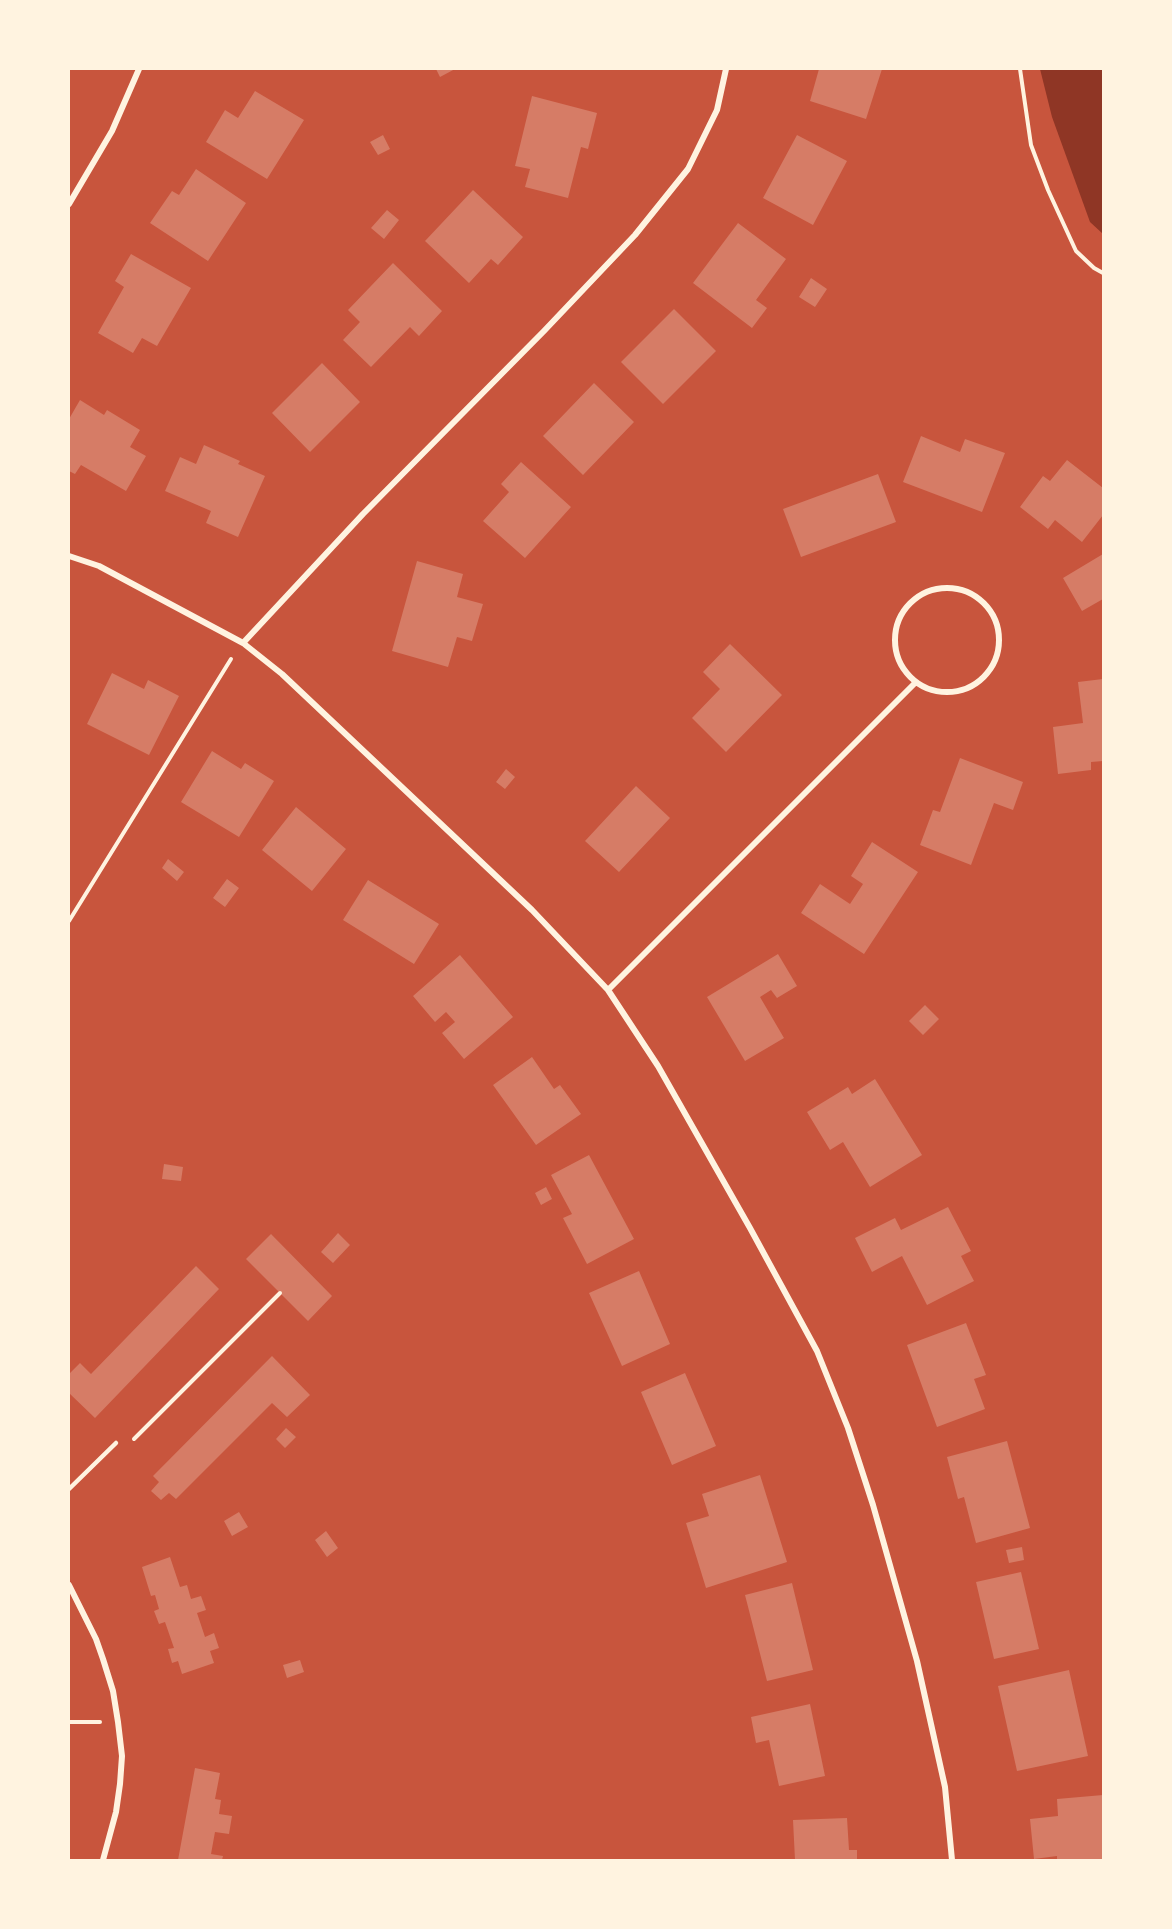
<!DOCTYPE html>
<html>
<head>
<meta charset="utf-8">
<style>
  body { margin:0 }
  #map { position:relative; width:1172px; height:1929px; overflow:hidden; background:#c8553d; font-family:Signika,sans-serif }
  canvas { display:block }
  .frame { position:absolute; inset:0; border:70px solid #fff3e0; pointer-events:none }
</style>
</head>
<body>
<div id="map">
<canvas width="1172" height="1929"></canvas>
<div class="frame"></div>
</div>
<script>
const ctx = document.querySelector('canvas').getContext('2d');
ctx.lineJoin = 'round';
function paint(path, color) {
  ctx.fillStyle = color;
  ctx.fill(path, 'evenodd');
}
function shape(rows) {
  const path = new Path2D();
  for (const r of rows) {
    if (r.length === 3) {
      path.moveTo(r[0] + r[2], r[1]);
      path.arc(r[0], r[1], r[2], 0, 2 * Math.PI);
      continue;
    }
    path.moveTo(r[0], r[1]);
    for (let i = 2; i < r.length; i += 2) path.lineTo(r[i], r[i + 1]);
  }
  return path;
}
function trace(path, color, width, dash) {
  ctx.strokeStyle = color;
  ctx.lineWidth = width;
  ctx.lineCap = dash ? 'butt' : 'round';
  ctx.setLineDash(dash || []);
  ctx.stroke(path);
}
const water = shape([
  [1040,69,1103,69,1103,234,1090,222,1052,117]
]);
const building = shape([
  [436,69,455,69,440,77],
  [819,69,882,69,866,119,810,101],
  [255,91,304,120,267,179,206,142,225,110,238,118],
  [532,96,597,113,588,149,581,147,568,198,525,187,530,169,515,166],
  [383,135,390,149,378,155,370,142],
  [797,135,847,161,813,225,763,198],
  [196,169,246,203,208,261,150,223,172,191,179,195],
  [473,190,523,237,498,265,491,259,469,283,425,241],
  [387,210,399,220,384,239,371,228],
  [738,223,786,259,756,300,767,308,752,328,693,283],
  [131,254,191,288,157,346,142,338,133,353,98,333,124,287,115,281],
  [393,263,442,311,419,336,410,327,371,367,343,340,360,322,348,310],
  [811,278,827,289,815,307,799,297],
  [674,309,716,351,663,404,621,362],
  [322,363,360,402,310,452,272,413],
  [594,383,634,422,583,475,543,436],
  [80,400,104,415,107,410,140,430,130,447,146,456,126,491,81,465,75,474,69,471,69,419],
  [921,436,960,452,965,439,1005,453,982,512,903,482],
  [204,445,240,461,238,464,265,476,238,537,206,523,211,511,165,491,180,457,196,464],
  [1067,460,1103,488,1103,515,1082,542,1055,520,1048,529,1020,507,1043,476,1050,481],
  [521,462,571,507,525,558,483,521,509,492,501,484],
  [878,474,896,522,801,557,783,509],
  [1103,554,1103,599,1082,611,1063,578],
  [417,561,463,574,457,597,483,604,472,641,457,637,448,667,392,651],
  [730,644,782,695,726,752,692,718,720,689,703,672],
  [112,673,144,689,148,680,179,696,149,755,87,724],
  [1103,679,1103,761,1091,762,1091,770,1058,774,1053,727,1083,723,1078,682],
  [212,751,241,769,245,763,274,781,239,837,181,802],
  [960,758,1023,782,1013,810,994,803,971,865,920,845,933,810,940,812],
  [506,769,515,777,505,789,496,782],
  [636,786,670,818,619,872,585,841],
  [296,807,346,849,312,891,262,850],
  [872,842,918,872,864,954,801,913,820,884,850,904,863,884,851,876],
  [168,859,184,872,177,881,162,868],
  [227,879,239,888,225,907,213,898],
  [368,880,439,924,414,964,343,920],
  [778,954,797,986,777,998,771,990,760,997,784,1038,745,1061,707,997],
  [460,955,513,1017,464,1059,442,1033,455,1022,446,1012,435,1022,413,996],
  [925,1005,939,1019,923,1035,909,1021],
  [532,1057,554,1089,560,1085,581,1114,536,1145,493,1085],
  [875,1079,922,1155,870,1187,843,1142,830,1150,807,1112,848,1087,852,1094],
  [589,1155,634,1239,587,1264,563,1218,572,1214,551,1175],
  [164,1164,183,1167,181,1181,162,1179],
  [546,1187,552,1199,541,1205,535,1193],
  [948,1207,971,1251,961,1256,974,1281,927,1305,902,1256,872,1272,855,1238,895,1218,901,1230],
  [338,1233,350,1245,333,1263,321,1252],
  [271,1234,332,1296,308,1321,246,1259],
  [196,1266,219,1289,95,1418,69,1393,69,1374,80,1363,91,1374],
  [639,1271,670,1344,622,1366,589,1293],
  [966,1323,986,1375,974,1379,985,1409,937,1427,907,1345],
  [272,1356,310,1395,287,1417,272,1403,176,1499,169,1493,161,1500,151,1491,159,1482,153,1476],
  [685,1373,716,1446,672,1465,641,1392],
  [286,1428,296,1437,285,1448,276,1439],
  [1007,1441,1030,1528,976,1543,964,1497,958,1499,947,1457],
  [760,1475,787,1562,706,1588,686,1523,709,1516,702,1494],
  [239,1512,248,1527,232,1536,224,1521],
  [326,1531,338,1548,327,1557,315,1540],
  [1022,1547,1024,1560,1009,1563,1006,1550],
  [170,1557,180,1587,187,1585,191,1599,201,1596,206,1610,197,1613,205,1637,214,1633,219,1648,210,1651,214,1663,182,1674,178,1661,172,1663,168,1649,174,1648,165,1622,159,1624,154,1611,159,1609,155,1595,151,1596,142,1567],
  [1021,1572,1039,1649,994,1659,976,1582],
  [792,1583,813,1670,767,1681,745,1595],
  [300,1660,304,1672,287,1678,283,1665],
  [1069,1670,1088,1756,1017,1771,998,1686],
  [810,1704,825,1776,779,1786,769,1740,756,1743,751,1717],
  [195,1768,220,1773,215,1799,221,1800,219,1814,232,1816,229,1834,215,1832,211,1854,223,1856,222,1860,178,1860],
  [1103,1795,1103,1860,1057,1860,1057,1856,1034,1859,1030,1819,1058,1816,1057,1799],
  [847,1818,849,1850,857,1850,857,1860,795,1860,793,1820]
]);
const path = shape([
  [1020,69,1031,145,1048,190,1076,251,1094,268,1103,273],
  [69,921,231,659],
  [134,1439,280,1293],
  [69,1722,100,1722]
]);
const service = shape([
  [69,1489,116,1443]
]);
const minor = shape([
  [69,204,112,131,139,69],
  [69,556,99,566,243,643,282,674,532,910,608,990,658,1066,750,1228,817,1351,848,1428,873,1505,917,1661,945,1787,952,1860],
  [947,640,52],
  [243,643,363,514,544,331,635,235,688,169,717,110,726,69],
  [608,990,915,683],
  [69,1585,96,1639,103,1659,113,1691,118,1722,122,1756,120,1784,116,1812,103,1860]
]);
paint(water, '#8f3625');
paint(building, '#d67c66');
trace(path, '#fff3e0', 4);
trace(service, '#fff3e0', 4.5);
trace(minor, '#fff3e0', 6);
</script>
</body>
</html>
